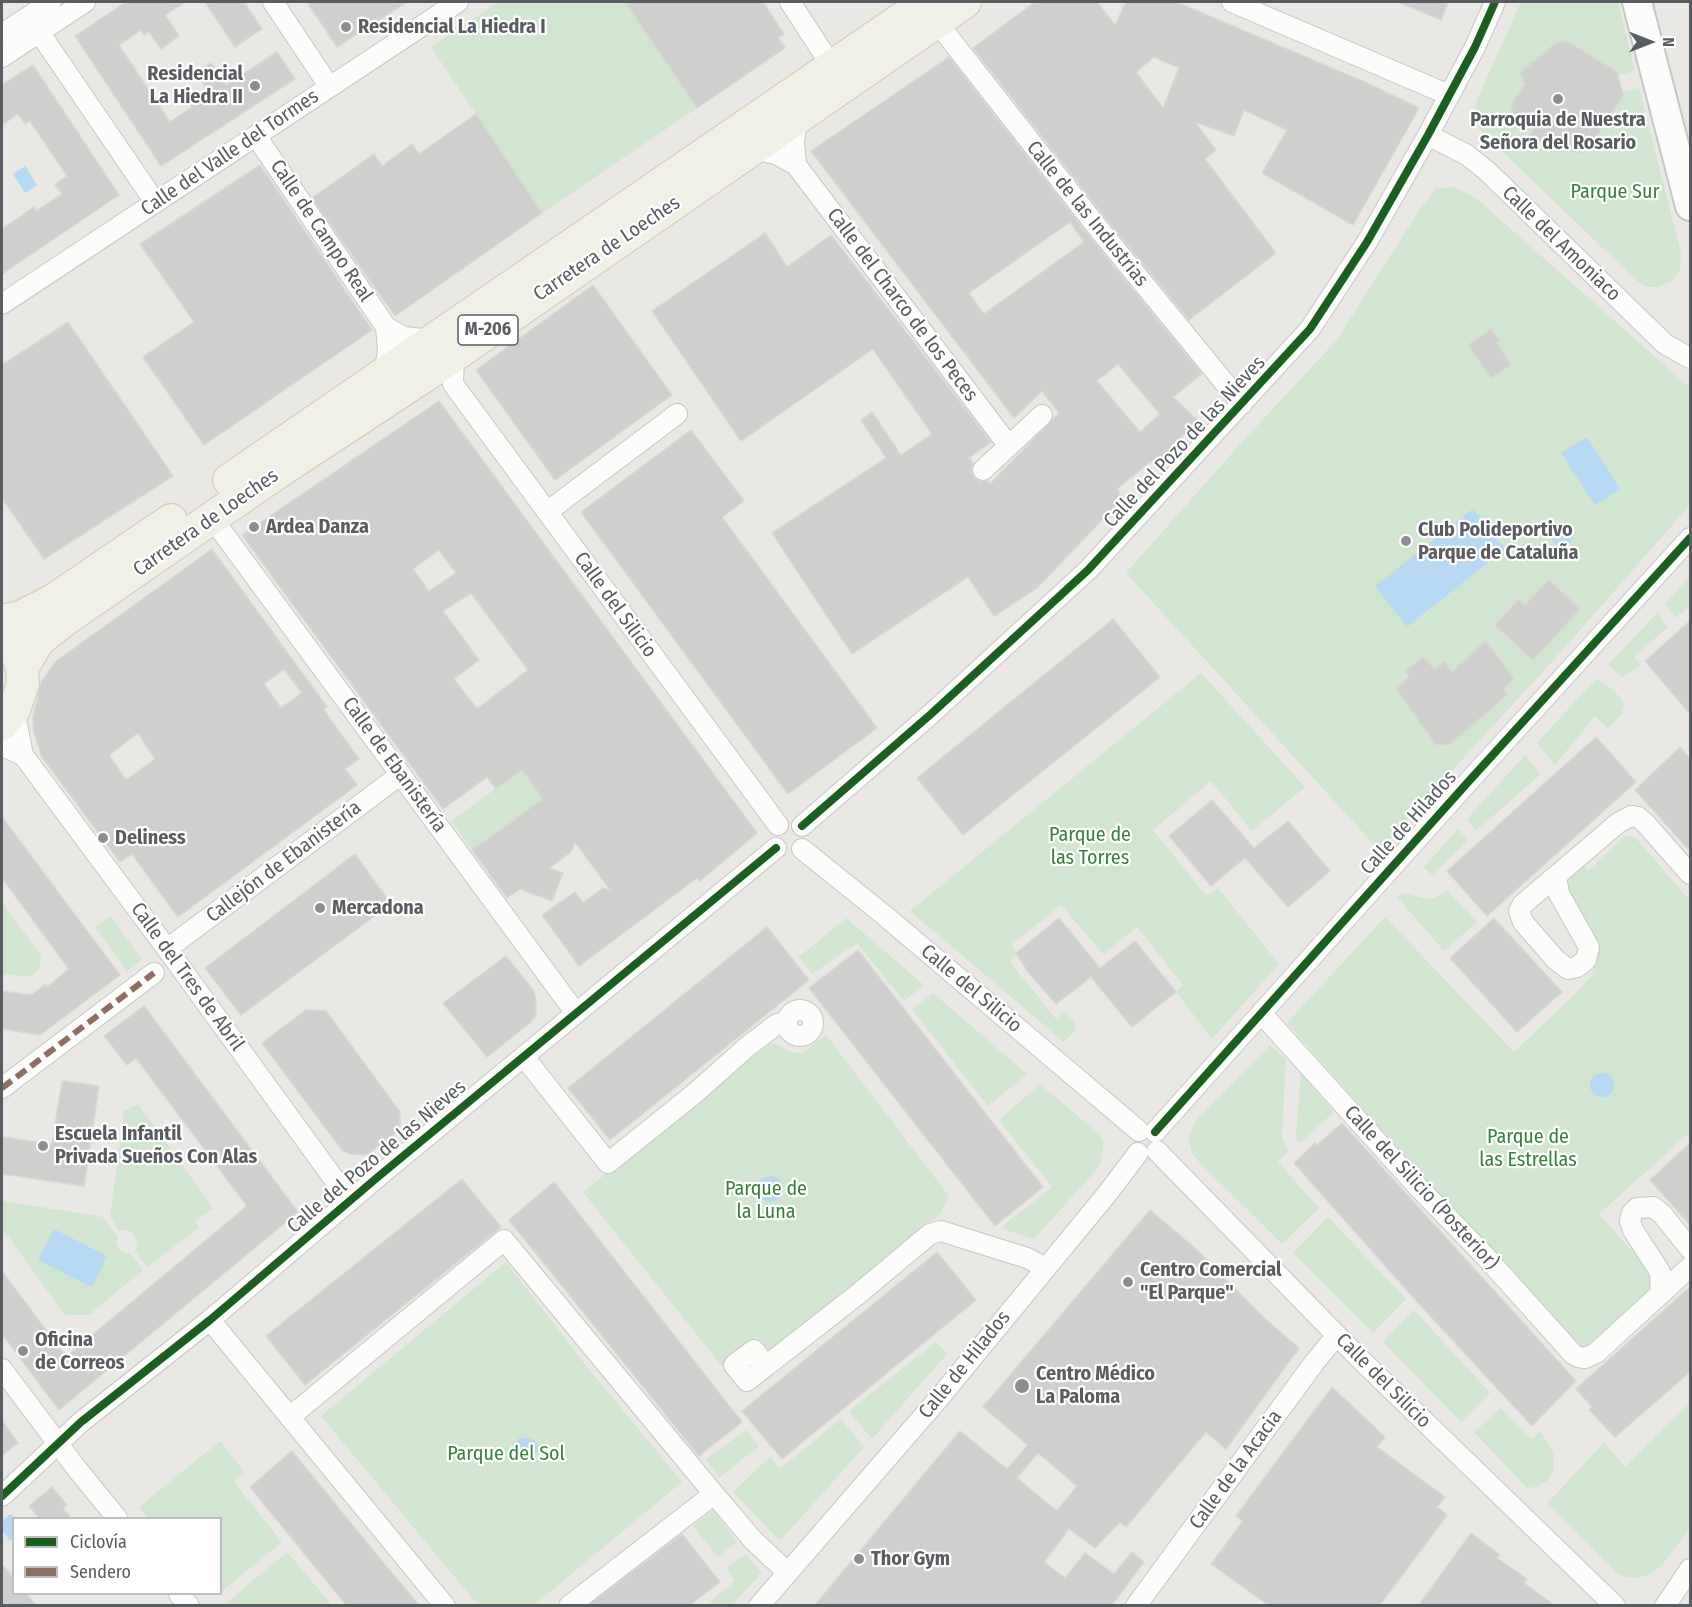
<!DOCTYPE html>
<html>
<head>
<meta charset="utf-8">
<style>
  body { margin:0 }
  #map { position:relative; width:1692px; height:1607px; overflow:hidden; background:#e9e8e4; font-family:"Fira Sans Condensed",sans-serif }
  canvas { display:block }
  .frame { position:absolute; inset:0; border:3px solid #595d61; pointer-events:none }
  .legend { position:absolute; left:12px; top:1517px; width:210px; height:78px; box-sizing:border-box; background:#fff; border:2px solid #bdbec0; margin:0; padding:8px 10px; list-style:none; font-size:18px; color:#595d61 }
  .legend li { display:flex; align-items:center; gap:12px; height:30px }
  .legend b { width:30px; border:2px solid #bdbec0 }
  .north { position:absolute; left:1620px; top:12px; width:60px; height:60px; -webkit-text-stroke:4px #fff; paint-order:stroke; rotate:90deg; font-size:16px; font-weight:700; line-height:24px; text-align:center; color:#595d61 }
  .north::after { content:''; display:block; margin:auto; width:21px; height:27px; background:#595d61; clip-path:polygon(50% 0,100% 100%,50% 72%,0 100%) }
</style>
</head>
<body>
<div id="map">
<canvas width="1692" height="1607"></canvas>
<div class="frame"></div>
<ul class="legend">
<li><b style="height:8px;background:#1b5e20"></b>Ciclovía</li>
<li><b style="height:8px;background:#8d6e63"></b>Sendero</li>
</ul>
<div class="north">N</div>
</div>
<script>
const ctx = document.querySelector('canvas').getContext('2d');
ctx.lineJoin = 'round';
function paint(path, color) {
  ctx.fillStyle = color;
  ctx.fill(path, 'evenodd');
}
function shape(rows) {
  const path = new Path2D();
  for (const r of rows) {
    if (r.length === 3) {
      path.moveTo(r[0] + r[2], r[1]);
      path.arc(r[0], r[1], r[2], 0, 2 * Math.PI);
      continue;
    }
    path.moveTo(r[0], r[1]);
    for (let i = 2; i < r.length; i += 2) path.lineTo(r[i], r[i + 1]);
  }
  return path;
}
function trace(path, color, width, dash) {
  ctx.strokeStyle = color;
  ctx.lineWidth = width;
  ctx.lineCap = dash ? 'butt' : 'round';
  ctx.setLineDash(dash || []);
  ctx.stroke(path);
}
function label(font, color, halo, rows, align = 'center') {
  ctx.font = font + ' "Fira Sans Condensed",sans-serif';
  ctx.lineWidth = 4.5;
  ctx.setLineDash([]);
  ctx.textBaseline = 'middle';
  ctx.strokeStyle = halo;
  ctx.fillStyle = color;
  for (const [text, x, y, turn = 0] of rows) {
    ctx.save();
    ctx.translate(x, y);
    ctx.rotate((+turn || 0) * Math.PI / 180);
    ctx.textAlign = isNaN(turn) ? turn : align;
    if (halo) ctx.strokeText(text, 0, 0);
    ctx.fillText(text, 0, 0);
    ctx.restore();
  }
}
const green = shape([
  [498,2,625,2,697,108,542,213,431,47],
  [1521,2,1618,2,1635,71,1618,75,1622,92,1639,88,1681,253,1680,269,1672,281,1658,287,1647,287,1637,281,1486,136,1477,125,1475,113,1477,100],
  [1563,41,1574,44,1617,72,1618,75,1607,78,1623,95,1588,150,1582,153,1528,140,1535,127,1513,113,1511,105,1525,84,1520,73,1553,45],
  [1455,187,1477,199,1690,388,1690,505,1558,655,1379,850,1126,573,1242,442,1336,341,1420,209,1436,188],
  [1690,576,1690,606,1675,618,1665,604],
  [1657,613,1668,627,1634,657,1641,665,1622,677,1608,665],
  [1201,673,1305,787,1252,831,1211,781,1153,830,1206,896,1218,888,1279,964,1212,1039,1176,992,1183,985,1137,927,1103,954,1061,905,1011,945,1018,955,1010,962,1056,1019,1065,1012,1074,1021,1076,1026,1075,1031,1064,1042,910,911],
  [1595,680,1599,680,1614,691,1622,700,1624,705,1622,713,1608,729,1595,716,1555,765,1537,743],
  [1525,755,1541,774,1476,831,1467,819],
  [522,770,543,799,472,850,451,821],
  [1458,829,1468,839,1433,876,1424,867],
  [1624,836,1635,837,1690,901,1690,1132,1599,1214,1653,1274,1656,1287,1585,1350,1579,1347,1368,1115,1287,1023,1385,917,1514,1052,1574,995,1591,976,1597,963,1598,947,1592,931,1570,901,1567,883,1570,876,1583,865,1588,871],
  [1447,891,1477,922,1444,951,1397,897,1402,893,1427,899,1435,898],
  [2,903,41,955,40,968,32,975,26,977,2,974],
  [111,916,142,960,127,971,95,927],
  [846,918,924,985,904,1001,857,943,812,974,799,957],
  [933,993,1027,1074,988,1106,912,1009],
  [826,1035,949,1196,940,1214,771,1352,757,1337,722,1366,583,1192,769,1044,775,1043,792,1053,804,1052],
  [1270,1045,1286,1059,1282,1137,1288,1151,1278,1162,1319,1208,1282,1244,1200,1163,1192,1153,1189,1139,1192,1129,1198,1118],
  [1301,1073,1334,1112,1300,1143,1297,1141,1296,1136],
  [1040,1084,1100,1135,1103,1141,1103,1149,1100,1165,1089,1178,1034,1239,1000,1228,1052,1187,999,1120],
  [138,1104,213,1208,195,1222,199,1228,147,1267,135,1251,138,1245,133,1233,126,1230,119,1231,110,1217,124,1111],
  [4,1201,103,1217,118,1237,116,1242,119,1249,124,1253,130,1253,143,1270,89,1315,65,1315,2,1228,2,1203],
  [1328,1217,1406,1299,1373,1333,1293,1253],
  [506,1262,587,1367,682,1482,534,1605,478,1605,321,1416],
  [1414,1310,1490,1393,1461,1422,1383,1342],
  [936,1342,947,1354,872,1439,849,1411],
  [1690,1403,1690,1528,1662,1565,1649,1575,1634,1578,1619,1575,1547,1504,1604,1442,1625,1467],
  [1501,1408,1532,1439,1540,1431,1553,1452,1554,1469,1548,1480,1537,1487,1527,1488,1474,1432],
  [841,1419,864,1447,780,1541,733,1492,770,1457,780,1469],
  [746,1430,759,1446,719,1478,706,1459],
  [220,1441,245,1473,234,1482,282,1542,221,1592,220,1518,148,1518,139,1507],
  [713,1510,737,1542,718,1557,693,1526],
  [287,1552,332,1605,224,1605],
  [746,1554,761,1573,732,1605,706,1605,735,1581,726,1568]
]);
const water = shape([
  [25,166,37,185,25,193,13,174],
  [1587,437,1620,489,1595,505,1561,453],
  [1473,509,1505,549,1407,627,1375,586],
  [1562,535,11],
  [1602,1085,12],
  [770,1189,13],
  [54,1229,107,1256,92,1287,38,1260],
  [519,1438,528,1438,534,1440,537,1444,537,1454,528,1457,516,1452,514,1444],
  [10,1514,15,1518,13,1539,10,1541,2,1530,2,1521]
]);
const building = shape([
  [126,2,185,2,165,15,179,36,161,49,149,32,144,35,141,30,119,45,170,122,192,107,189,103,208,91,196,73,211,63,226,85,277,52,295,79,161,166,75,36,126,2],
  [205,2,244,2,262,29,235,47,205,2],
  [307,2,407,2,337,47,307,2],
  [625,2,763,2,784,34,778,38,785,48,697,108,625,2],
  [1035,2,1097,2,1115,25,1126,2,1176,2,1365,82,1419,108,1353,225,1262,173,1287,130,1244,110,1234,136,1195,122,1216,150,1205,159,1276,253,1189,320,1107,220,973,48,1035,2],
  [1154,57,1179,68,1163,108,1136,72,1154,57],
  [1398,2,1448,2,1441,20,1398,2],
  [1563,41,1574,45,1617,72,1623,95,1588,150,1582,153,1527,140,1535,127,1513,113,1511,105,1525,84,1520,73,1553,45,1563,41],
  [949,57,1089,236,1202,374,1173,397,1197,420,1154,465,1151,461,1117,489,1123,498,1037,588,994,616,968,577,852,654,772,533,886,458,861,420,872,412,901,455,932,434,873,349,741,441,652,311,765,233,787,267,831,235,991,442,969,458,973,463,971,472,974,478,980,482,987,481,990,484,1059,413,1042,391,1014,418,811,151,949,57],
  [1070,222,1084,242,984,314,969,293,1070,222],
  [1118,364,1160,414,1140,432,1097,381,1118,364],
  [33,65,119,195,2,274,2,229,34,207,36,211,62,194,55,184,67,176,30,121,25,124,18,114,2,125,2,85,33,65],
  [476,114,542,213,395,316,312,198,374,154,382,166,412,144,419,154,476,114],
  [260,165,372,330,204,445,143,357,194,322,140,244,260,165],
  [593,285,672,395,555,480,476,370,593,285],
  [68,322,173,476,44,559,2,498,2,365,68,322],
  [1491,329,1499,340,1496,342,1511,365,1491,378,1468,345,1491,329],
  [439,401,757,833,700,881,697,878,579,966,542,915,575,892,583,903,603,888,611,891,575,842,571,852,549,868,563,873,552,901,520,889,507,898,472,850,543,799,522,770,496,789,487,777,443,809,242,535,439,401],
  [439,550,456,573,429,591,413,569,439,550],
  [471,593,528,670,477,709,454,679,479,660,443,611,471,593],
  [691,430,744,501,722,517,877,728,788,794,581,512,691,430],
  [212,549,327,707,323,709,359,759,345,769,357,785,178,917,132,854,120,862,42,757,34,733,33,718,41,683,55,662,212,549],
  [284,669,302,693,281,708,264,684,284,669],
  [138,733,155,759,126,780,109,755,138,733],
  [1549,580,1580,609,1533,660,1495,625,1519,599,1525,605,1549,580],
  [1113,619,1160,677,963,835,917,778,1113,619],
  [1690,621,1690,714,1645,661,1690,621],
  [1485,641,1514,678,1504,688,1508,694,1449,745,1436,745,1396,688,1409,677,1405,671,1423,657,1435,669,1444,661,1452,672,1485,641],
  [1596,737,1636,782,1487,916,1447,871,1596,737],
  [1680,747,1690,759,1690,851,1635,790,1680,747],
  [1212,800,1254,848,1288,821,1330,871,1288,907,1245,858,1211,886,1169,836,1212,800],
  [2,817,120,975,40,1035,2,1029,2,991,31,995,46,984,47,987,69,969,2,878,2,817],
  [355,854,391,904,241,1015,205,968,355,854],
  [1059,918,1100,968,1135,941,1176,992,1132,1027,1091,977,1056,1004,1028,972,1016,953,1059,918],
  [1494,918,1562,992,1517,1032,1450,958,1494,918],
  [767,927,809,980,610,1140,568,1088,767,927],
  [858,950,1043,1187,995,1226,809,988,858,950],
  [506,956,534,991,536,1000,536,1015,530,1023,487,1057,443,1003,506,956],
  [144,1006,298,1212,59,1410,2,1334,2,1271,66,1357,247,1206,136,1058,127,1065,104,1036,144,1006],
  [306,1010,326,1011,400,1112,400,1126,397,1132,366,1155,349,1154,342,1150,262,1043,306,1010],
  [62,1081,99,1086,84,1186,2,1174,2,1137,52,1144,62,1081],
  [1342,1123,1576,1381,1532,1426,1420,1305,1294,1163,1315,1143,1317,1145,1342,1123],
  [1690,1143,1690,1225,1650,1180,1690,1143],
  [462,1179,501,1227,305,1385,266,1336,462,1179],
  [554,1182,742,1422,699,1456,509,1220,554,1182],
  [1150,1210,1196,1249,1262,1316,1299,1348,1226,1449,1206,1432,1126,1527,1120,1522,1095,1548,1069,1529,1044,1562,1065,1578,1085,1553,1114,1574,1132,1552,1144,1562,1112,1605,815,1605,960,1431,1007,1469,1028,1445,983,1407,1150,1210],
  [1038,1453,1077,1486,1057,1511,1017,1478,1038,1453],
  [937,1252,976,1300,782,1459,742,1411,937,1252],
  [1690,1287,1690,1372,1615,1437,1589,1410,1592,1407,1576,1389,1690,1287],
  [1332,1387,1385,1437,1377,1447,1445,1497,1437,1507,1447,1515,1380,1605,1268,1605,1211,1564,1243,1521,1236,1516,1332,1387],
  [2,1420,18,1443,2,1455,2,1420],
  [292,1451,386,1566,419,1605,346,1605,250,1487,292,1451],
  [52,1487,67,1505,63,1508,71,1518,39,1518,29,1506,52,1487],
  [1471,1533,1500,1555,1497,1558,1527,1579,1524,1583,1554,1605,1419,1605,1471,1533],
  [682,1534,720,1582,690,1605,589,1605,682,1534],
  [2,1564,14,1578,14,1593,26,1593,36,1605,2,1605,2,1564]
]);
const street = shape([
  [273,2,329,86],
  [790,2,831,65],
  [1232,2,1449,95],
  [936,21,1098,228,1242,404],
  [39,32,155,202],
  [2,34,51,2],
  [2,57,85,2],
  [1428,135,1467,155,1487,171,1665,344,1690,358],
  [256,136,386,327,404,337,431,340],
  [752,149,776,154,796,165,1009,446],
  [796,165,794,142,797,118],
  [2,304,458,2],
  [454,354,453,384,778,825],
  [385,372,388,349,386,327],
  [983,470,1042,415],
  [547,512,677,414],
  [212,518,575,1012],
  [14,710,23,755,167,949,350,1201],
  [2,746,23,755],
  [802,826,931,714,1088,570,1310,329,1367,242,1428,135,1475,47,1495,2],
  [802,849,884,915,1139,1131],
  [1556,876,1559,894,1589,947,1586,960,1577,967,1568,969,1556,960,1523,922,1519,911,1523,904,1556,876],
  [1556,876,1618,823,1631,816,1638,817,1646,824,1690,874],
  [167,949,400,775],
  [800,1023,13],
  [1261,1013,1419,1188,1485,1256,1573,1354,1578,1357,1585,1358,1596,1353,1690,1267],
  [524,1057,608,1163,694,1094,748,1046,777,1024,787,1022],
  [2,1088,154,973],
  [1155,1132,1469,781,1690,538],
  [1157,1151,1358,1357,1615,1606],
  [1661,1292,1660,1272,1633,1230,1630,1221,1632,1213,1637,1208,1653,1207,1662,1214,1690,1249],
  [210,1320,445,1606],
  [754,1350,766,1366,747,1381,734,1365,754,1350],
  [766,1366,857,1295,930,1234,941,1231,1027,1258,1046,1268],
  [2,1369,77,1469,117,1518],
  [291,1416,504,1240,714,1494,753,1540,788,1573],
  [2,1496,81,1422,210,1320,379,1176,776,848],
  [179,1594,189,1606],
  [569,1606,714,1494],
  [759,1606,940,1397,1107,1194,1138,1153],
  [1136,1606,1314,1363,1337,1335],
  [1665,1606,1690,1569]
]);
const secondary = shape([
  [1637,2,1690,206]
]);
const primary = shape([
  [229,480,926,2],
  [2,621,20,617,52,601,171,520],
  [2,630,14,645,22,669,23,684,14,710,2,724],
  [22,669,38,641,66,619,277,473,423,377,965,2]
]);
const quiet = shape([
  [2,1088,154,973]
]);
const cycleway = shape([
  [802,826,931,714,1088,570,1310,329,1367,242,1428,135,1475,47,1495,2],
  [1155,1132,1469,781,1690,538],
  [2,1496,81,1422,210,1320,379,1176,776,848]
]);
const markers = [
  [346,27,6,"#8b8e8f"],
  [255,86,6,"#8b8e8f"],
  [1558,99,6,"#8b8e8f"],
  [254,527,6,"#8b8e8f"],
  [1406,541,6,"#8b8e8f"],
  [103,838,6,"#8b8e8f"],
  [320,908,6,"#8b8e8f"],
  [43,1146,6,"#8b8e8f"],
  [1128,1282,6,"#8b8e8f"],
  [23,1351,6,"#8b8e8f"],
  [1022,1386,8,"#8b8e8f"],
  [859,1559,6,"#8b8e8f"]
];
const shields = [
  [488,330,60]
];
const shieldNames = [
  ["M-206",488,330]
];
const poiNames = [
  ["Residencial La Hiedra I",358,27],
  ["Residencial",243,74,"right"],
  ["La Hiedra II",243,97,"right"],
  ["Parroquia de Nuestra",1558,120,"center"],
  ["Señora del Rosario",1558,143,"center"],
  ["Ardea Danza",266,527],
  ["Club Polideportivo",1418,530],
  ["Parque de Cataluña",1418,553],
  ["Deliness",115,838],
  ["Mercadona",332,908],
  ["Escuela Infantil",55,1134],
  ["Privada Sueños Con Alas",55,1157],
  ["Centro Comercial",1140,1270],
  ["\"El Parque\"",1140,1293],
  ["Oficina",35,1340],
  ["de Correos",35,1363],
  ["Centro Médico",1036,1374],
  ["La Paloma",1036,1397],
  ["Thor Gym",871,1559]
];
const streetNames = [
  ["Calle del Valle del Tormes",230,153,-34],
  ["Calle de las Industrias",1087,214,51],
  ["Calle de Campo Real",321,231,56],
  ["Calle del Amoniaco",1561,244,44],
  ["Carretera de Loeches",607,249,-34],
  ["Calle del Charco de los Peces",902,305,53],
  ["Calle del Pozo de las Nieves",1185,442,-47],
  ["Carretera de Loeches",206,523,-35],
  ["Calle del Silicio",615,605,54],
  ["Calle de Ebanistería",394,765,54],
  ["Calle de Hilados",1409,823,-48],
  ["Callejón de Ebanistería",284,862,-37],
  ["Calle del Tres de Abril",187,977,54],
  ["Calle del Silicio",971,989,40],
  ["Calle del Pozo de las Nieves",377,1157,-40],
  ["Calle del Silicio (Posterior)",1421,1188,47],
  ["Calle de Hilados",965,1365,-51],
  ["Calle del Silicio",1383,1381,45],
  ["Calle de la Acacia",1236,1470,-54]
];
const parkNames = [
  ["Parque Sur",1615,192],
  ["Parque de",1090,835],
  ["las Torres",1090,858],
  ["Parque de",1528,1137],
  ["las Estrellas",1528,1160],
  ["Parque de",766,1189],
  ["la Luna",766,1212],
  ["Parque del Sol",506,1454]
];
paint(green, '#d1e5d0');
paint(water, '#b8d9f3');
paint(building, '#cfcfcd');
trace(building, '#d8d7d3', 1.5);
trace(street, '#c6c6c6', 22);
trace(secondary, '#c6c6c6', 32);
trace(primary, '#d0c8b2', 34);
trace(street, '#fcfcfb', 20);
trace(secondary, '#fcfcfb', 28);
trace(primary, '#f1f0e7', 32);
trace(quiet, '#8d6e63', 6, [12, 6]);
trace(cycleway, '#1b5e20', 8);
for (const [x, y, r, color] of markers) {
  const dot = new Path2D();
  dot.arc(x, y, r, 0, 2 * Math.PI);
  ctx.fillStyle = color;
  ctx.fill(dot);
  trace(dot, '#fff', 2);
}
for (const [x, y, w] of shields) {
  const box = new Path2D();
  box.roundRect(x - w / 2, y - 15, w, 30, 4.5);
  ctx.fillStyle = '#fff';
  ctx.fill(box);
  trace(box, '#595d61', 1.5);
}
label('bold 18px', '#595d61', null, shieldNames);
label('bold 20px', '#595d61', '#fff', poiNames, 'left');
label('20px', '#595d61', '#fff', streetNames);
label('20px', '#39803d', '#fff', parkNames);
</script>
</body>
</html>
